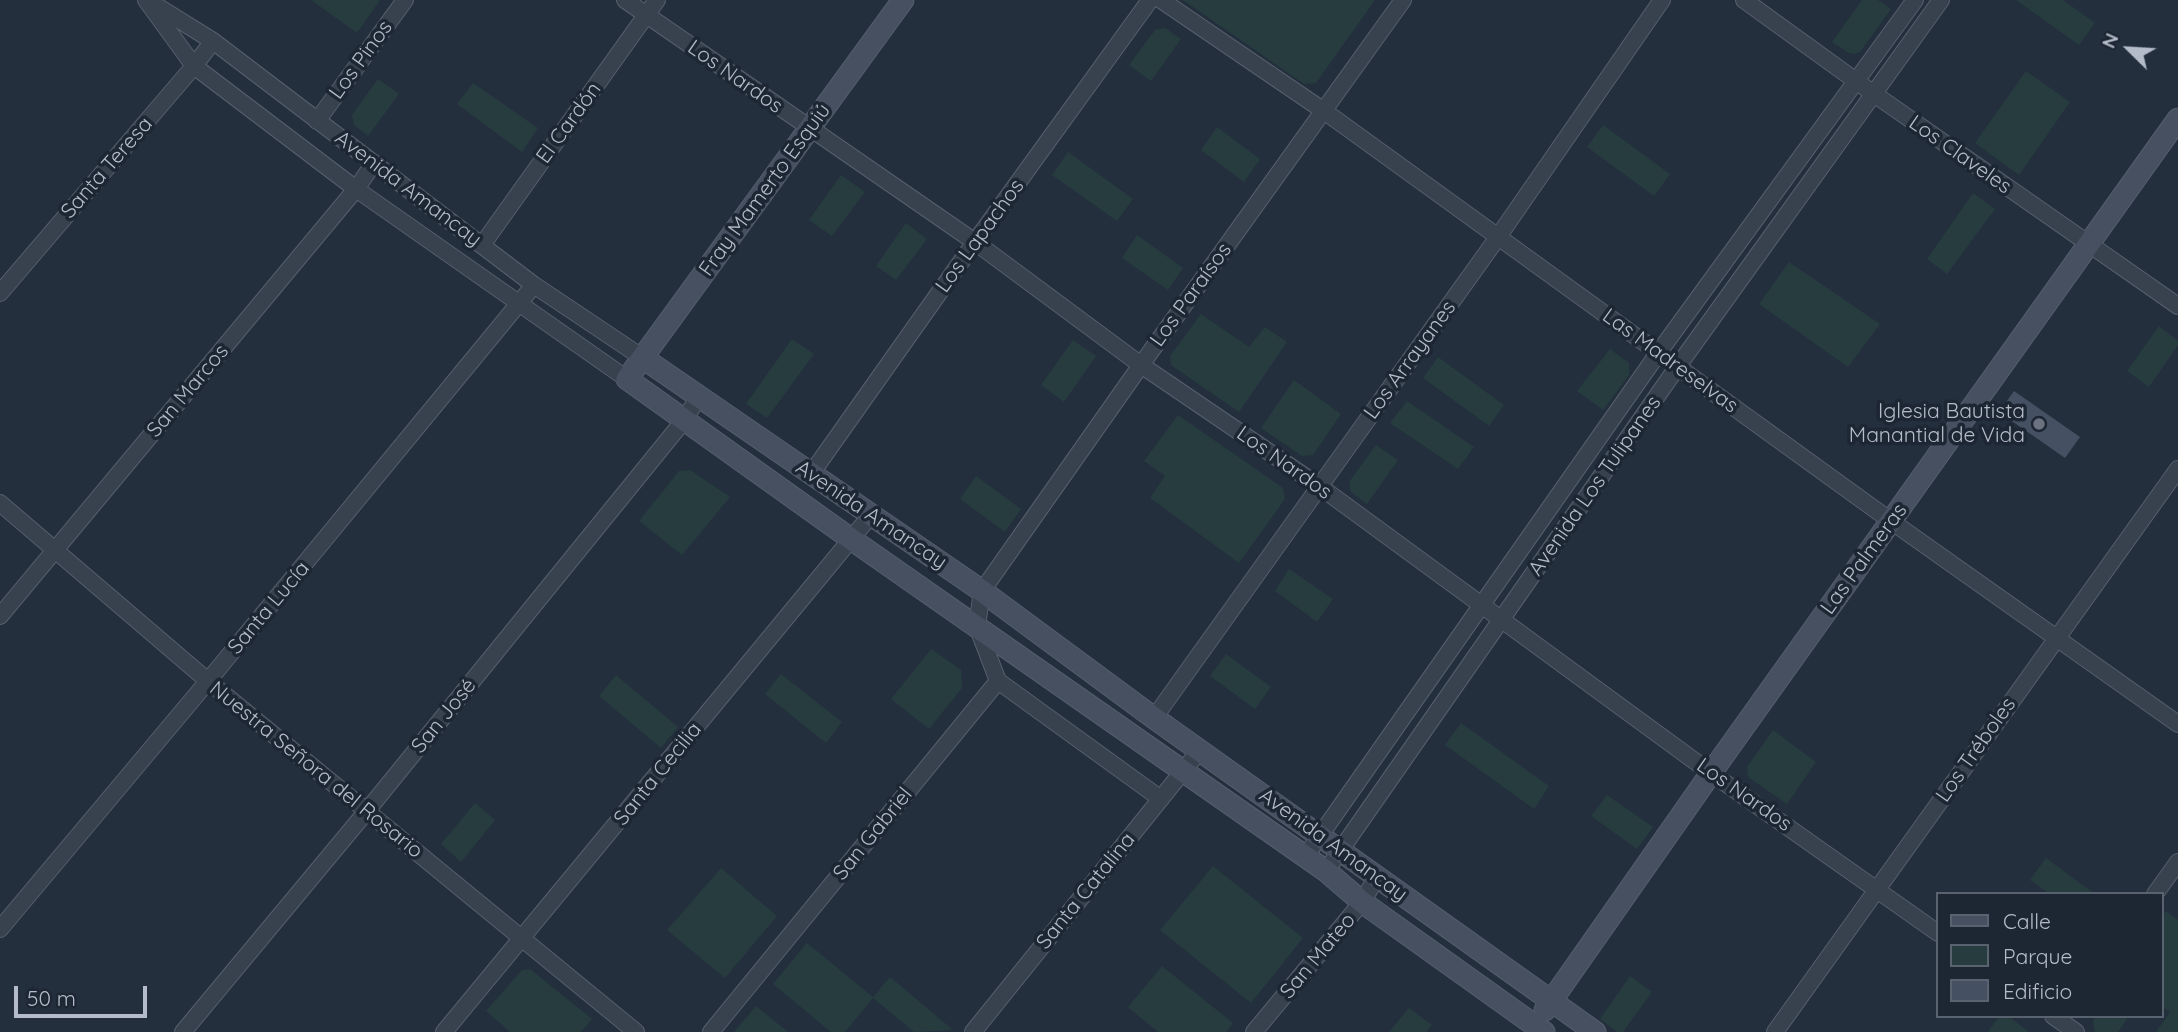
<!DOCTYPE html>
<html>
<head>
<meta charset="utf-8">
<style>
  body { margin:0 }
  #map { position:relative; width:2178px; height:1032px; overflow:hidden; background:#242f3e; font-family:Quicksand,sans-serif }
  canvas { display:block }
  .legend { position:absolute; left:1936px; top:892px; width:228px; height:126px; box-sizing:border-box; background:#1d2633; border:2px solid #59626f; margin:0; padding:9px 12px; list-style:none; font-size:21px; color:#b4bcc9 }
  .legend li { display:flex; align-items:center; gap:14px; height:35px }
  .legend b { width:35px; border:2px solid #59626f }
  .north { position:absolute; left:2094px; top:14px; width:70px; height:70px; -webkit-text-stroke:5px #1d2633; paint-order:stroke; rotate:294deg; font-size:19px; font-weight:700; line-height:28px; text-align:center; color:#b4bcc9 }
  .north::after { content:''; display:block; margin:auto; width:24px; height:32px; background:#b4bcc9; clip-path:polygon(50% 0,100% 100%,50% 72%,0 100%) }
  .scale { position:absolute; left:14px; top:986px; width:133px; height:32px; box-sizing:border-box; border:4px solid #b4bcc9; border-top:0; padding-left:9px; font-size:21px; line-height:24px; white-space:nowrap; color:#b4bcc9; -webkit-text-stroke:5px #1d2633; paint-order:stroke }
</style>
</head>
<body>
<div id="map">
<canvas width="2178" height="1032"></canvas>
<ul class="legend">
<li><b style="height:9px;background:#465061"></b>Calle</li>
<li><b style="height:19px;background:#263c3f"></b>Parque</li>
<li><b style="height:19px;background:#455162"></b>Edificio</li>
</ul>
<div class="north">N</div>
<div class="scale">50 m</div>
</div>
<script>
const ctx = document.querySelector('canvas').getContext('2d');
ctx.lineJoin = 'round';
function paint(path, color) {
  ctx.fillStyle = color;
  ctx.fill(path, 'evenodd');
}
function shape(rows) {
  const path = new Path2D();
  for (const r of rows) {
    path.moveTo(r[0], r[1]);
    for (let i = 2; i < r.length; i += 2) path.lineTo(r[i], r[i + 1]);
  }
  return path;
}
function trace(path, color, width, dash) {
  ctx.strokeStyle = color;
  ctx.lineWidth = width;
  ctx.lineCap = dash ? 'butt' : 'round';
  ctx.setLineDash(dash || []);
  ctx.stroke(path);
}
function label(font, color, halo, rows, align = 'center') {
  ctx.font = font + ' Quicksand,sans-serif';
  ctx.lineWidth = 7;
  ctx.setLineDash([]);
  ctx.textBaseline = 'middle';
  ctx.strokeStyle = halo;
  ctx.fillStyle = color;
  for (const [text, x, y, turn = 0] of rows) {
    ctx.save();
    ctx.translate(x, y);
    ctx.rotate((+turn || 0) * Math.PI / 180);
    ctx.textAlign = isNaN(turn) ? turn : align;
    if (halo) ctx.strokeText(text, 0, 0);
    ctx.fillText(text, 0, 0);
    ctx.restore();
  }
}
const green = shape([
  [311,0,380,0,357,33],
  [1183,0,1375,0,1316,83,1304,84],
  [1862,0,1878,0,1891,9,1860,52,1855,54,1849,53,1832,42],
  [2016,0,2063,0,2095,23,2079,45],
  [1165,28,1181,39,1151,81,1129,65,1155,30],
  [2026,71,2070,102,2019,175,1975,143],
  [378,79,399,94,368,136,354,125,352,115],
  [473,83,538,128,522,152,457,104],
  [1603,125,1670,174,1654,196,1587,147],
  [1217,127,1260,159,1244,182,1201,150],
  [1068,152,1133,199,1117,221,1052,175],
  [841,175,865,192,832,236,809,220],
  [1973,193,1995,209,1947,274,1927,259],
  [906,223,927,239,896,280,876,266],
  [1137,235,1183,268,1168,290,1122,258],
  [1789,262,1880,324,1848,367,1759,304],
  [1201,314,1249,347,1265,327,1287,342,1239,412,1171,365,1170,356],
  [2159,326,2178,341,2178,345,2149,387,2127,371],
  [792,339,814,354,767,418,746,404],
  [1073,340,1096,356,1064,402,1041,385],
  [1610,349,1629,363,1629,375,1603,410,1577,391],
  [1438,357,1504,405,1489,426,1423,378],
  [1294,380,1341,414,1313,455,1302,456,1261,428],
  [1407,401,1474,447,1458,469,1390,423],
  [1178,415,1283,488,1285,499,1239,563,1150,498,1165,476,1144,461],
  [1376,445,1398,460,1367,504,1351,492,1349,482],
  [690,470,730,497,682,555,639,521,679,471],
  [976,476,1021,509,1005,532,960,499],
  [1289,569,1333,599,1317,622,1275,591],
  [931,649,961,670,962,688,929,729,891,699],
  [1226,654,1271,687,1255,709,1210,676],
  [781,674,842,722,826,743,765,694],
  [616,675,678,727,661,748,599,696],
  [1461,723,1549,786,1534,809,1445,745],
  [1773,730,1816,762,1787,804,1748,777,1747,767],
  [1607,795,1653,827,1637,849,1591,816],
  [475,803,495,820,461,862,441,844],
  [2046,858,2095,894,2050,894,2030,880],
  [1213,866,1303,938,1251,1003,1160,930],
  [721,868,777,916,725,978,667,930],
  [2166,911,2178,920,2178,1032,2156,1032,2170,1012,2162,1007,2162,917],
  [807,943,873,997,890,977,953,1030,914,1032,873,998,845,1032,831,1032,773,984],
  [1162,966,1233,1023,1226,1032,1158,1032,1128,1007],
  [530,969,592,1019,581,1032,510,1032,486,1011,522,970],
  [1630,976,1652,992,1623,1032,1617,1032,1600,1019],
  [756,1006,788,1032,734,1032],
  [1409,1008,1432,1025,1426,1032,1389,1032],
  [1999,1016,2008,1016,2029,1032,1988,1032],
  [2096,1016,2129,1016,2118,1032,2095,1032,2093,1021]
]);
const building = shape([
  [2014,391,2080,437,2065,458,1999,412]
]);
const street = shape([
  [146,0,194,66,356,189,627,379],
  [625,0,975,242,1141,365,1319,486,1711,773,1938,933],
  [1161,0,1324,111,1891,521,2178,724],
  [1744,0,1874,94,2178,306],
  [152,3,213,41,534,285,643,358],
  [317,121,405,0],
  [482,245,657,0],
  [0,293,194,66,213,41],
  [811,474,975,242,1150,0],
  [0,503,208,681,636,1032],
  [0,616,356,189,374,163],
  [998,681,1161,799],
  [1154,718,1498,237,1662,0],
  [1305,857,1659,352,1915,0],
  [1326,871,1678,366,1941,0],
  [2155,894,2178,862],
  [0,929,208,681,534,285],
  [2053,1016,2076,1032],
  [183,1032,366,812,685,419,699,396],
  [444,1032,871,515],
  [711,1032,998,681,977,626,982,591,1141,365,1403,0],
  [973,1032,1200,750],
  [1254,1032,1362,902,1377,877],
  [1775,1032,2178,469]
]);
const secondary = shape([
  [903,0,627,379,851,539,1326,871,1362,902,1544,1032],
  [643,358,982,591,1154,718,1595,1032],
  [1545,1010,1711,773,2178,119]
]);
const markers = [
  [2039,424,7,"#6b7280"]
];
const streetNames = [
  ["Los Pinos",361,60,-54],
  ["Los Nardos",735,77,35],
  ["El Cardón",569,123,-54],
  ["Los Claveles",1960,155,35],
  ["Santa Teresa",107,168,-49],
  ["Avenida Amancay",408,189,37],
  ["Fray Mamerto Esquiú",765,190,-54],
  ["Los Lapachos",980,236,-54],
  ["Los Paraísos",1191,295,-54],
  ["Los Arrayanes",1410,360,-54],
  ["Las Madreselvas",1670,361,36],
  ["San Marcos",188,391,-50],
  ["Los Nardos",1284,463,35],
  ["Avenida Los Tulipanes",1595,486,-55],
  ["Avenida Amancay",871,515,34],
  ["Las Palmeras",1864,559,-54],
  ["Santa Lucía",269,608,-50],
  ["San José",444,716,-51],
  ["Los Tréboles",1976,750,-55],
  ["Nuestra Señora del Rosario",316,770,39],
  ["Santa Cecilia",658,774,-51],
  ["Los Nardos",1744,795,35],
  ["San Gabriel",873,834,-51],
  ["Avenida Amancay",1333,845,36],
  ["Santa Catalina",1086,891,-51],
  ["San Mateo",1318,956,-50]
];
const poiNames = [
  ["Iglesia Bautista",2025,412],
  ["Manantial de Vida",2025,436]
];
paint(green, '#263c3f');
paint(building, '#455162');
trace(street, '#565f6c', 18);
trace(secondary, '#565f6c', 23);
trace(street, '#38414e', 16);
trace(secondary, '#465061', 21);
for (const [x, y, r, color] of markers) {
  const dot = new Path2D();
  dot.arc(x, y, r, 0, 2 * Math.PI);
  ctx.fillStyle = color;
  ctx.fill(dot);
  trace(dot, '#1d2633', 2.5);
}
label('21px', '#b4bcc9', '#1d2633', streetNames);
label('21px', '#b4bcc9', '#1d2633', poiNames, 'right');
</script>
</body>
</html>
